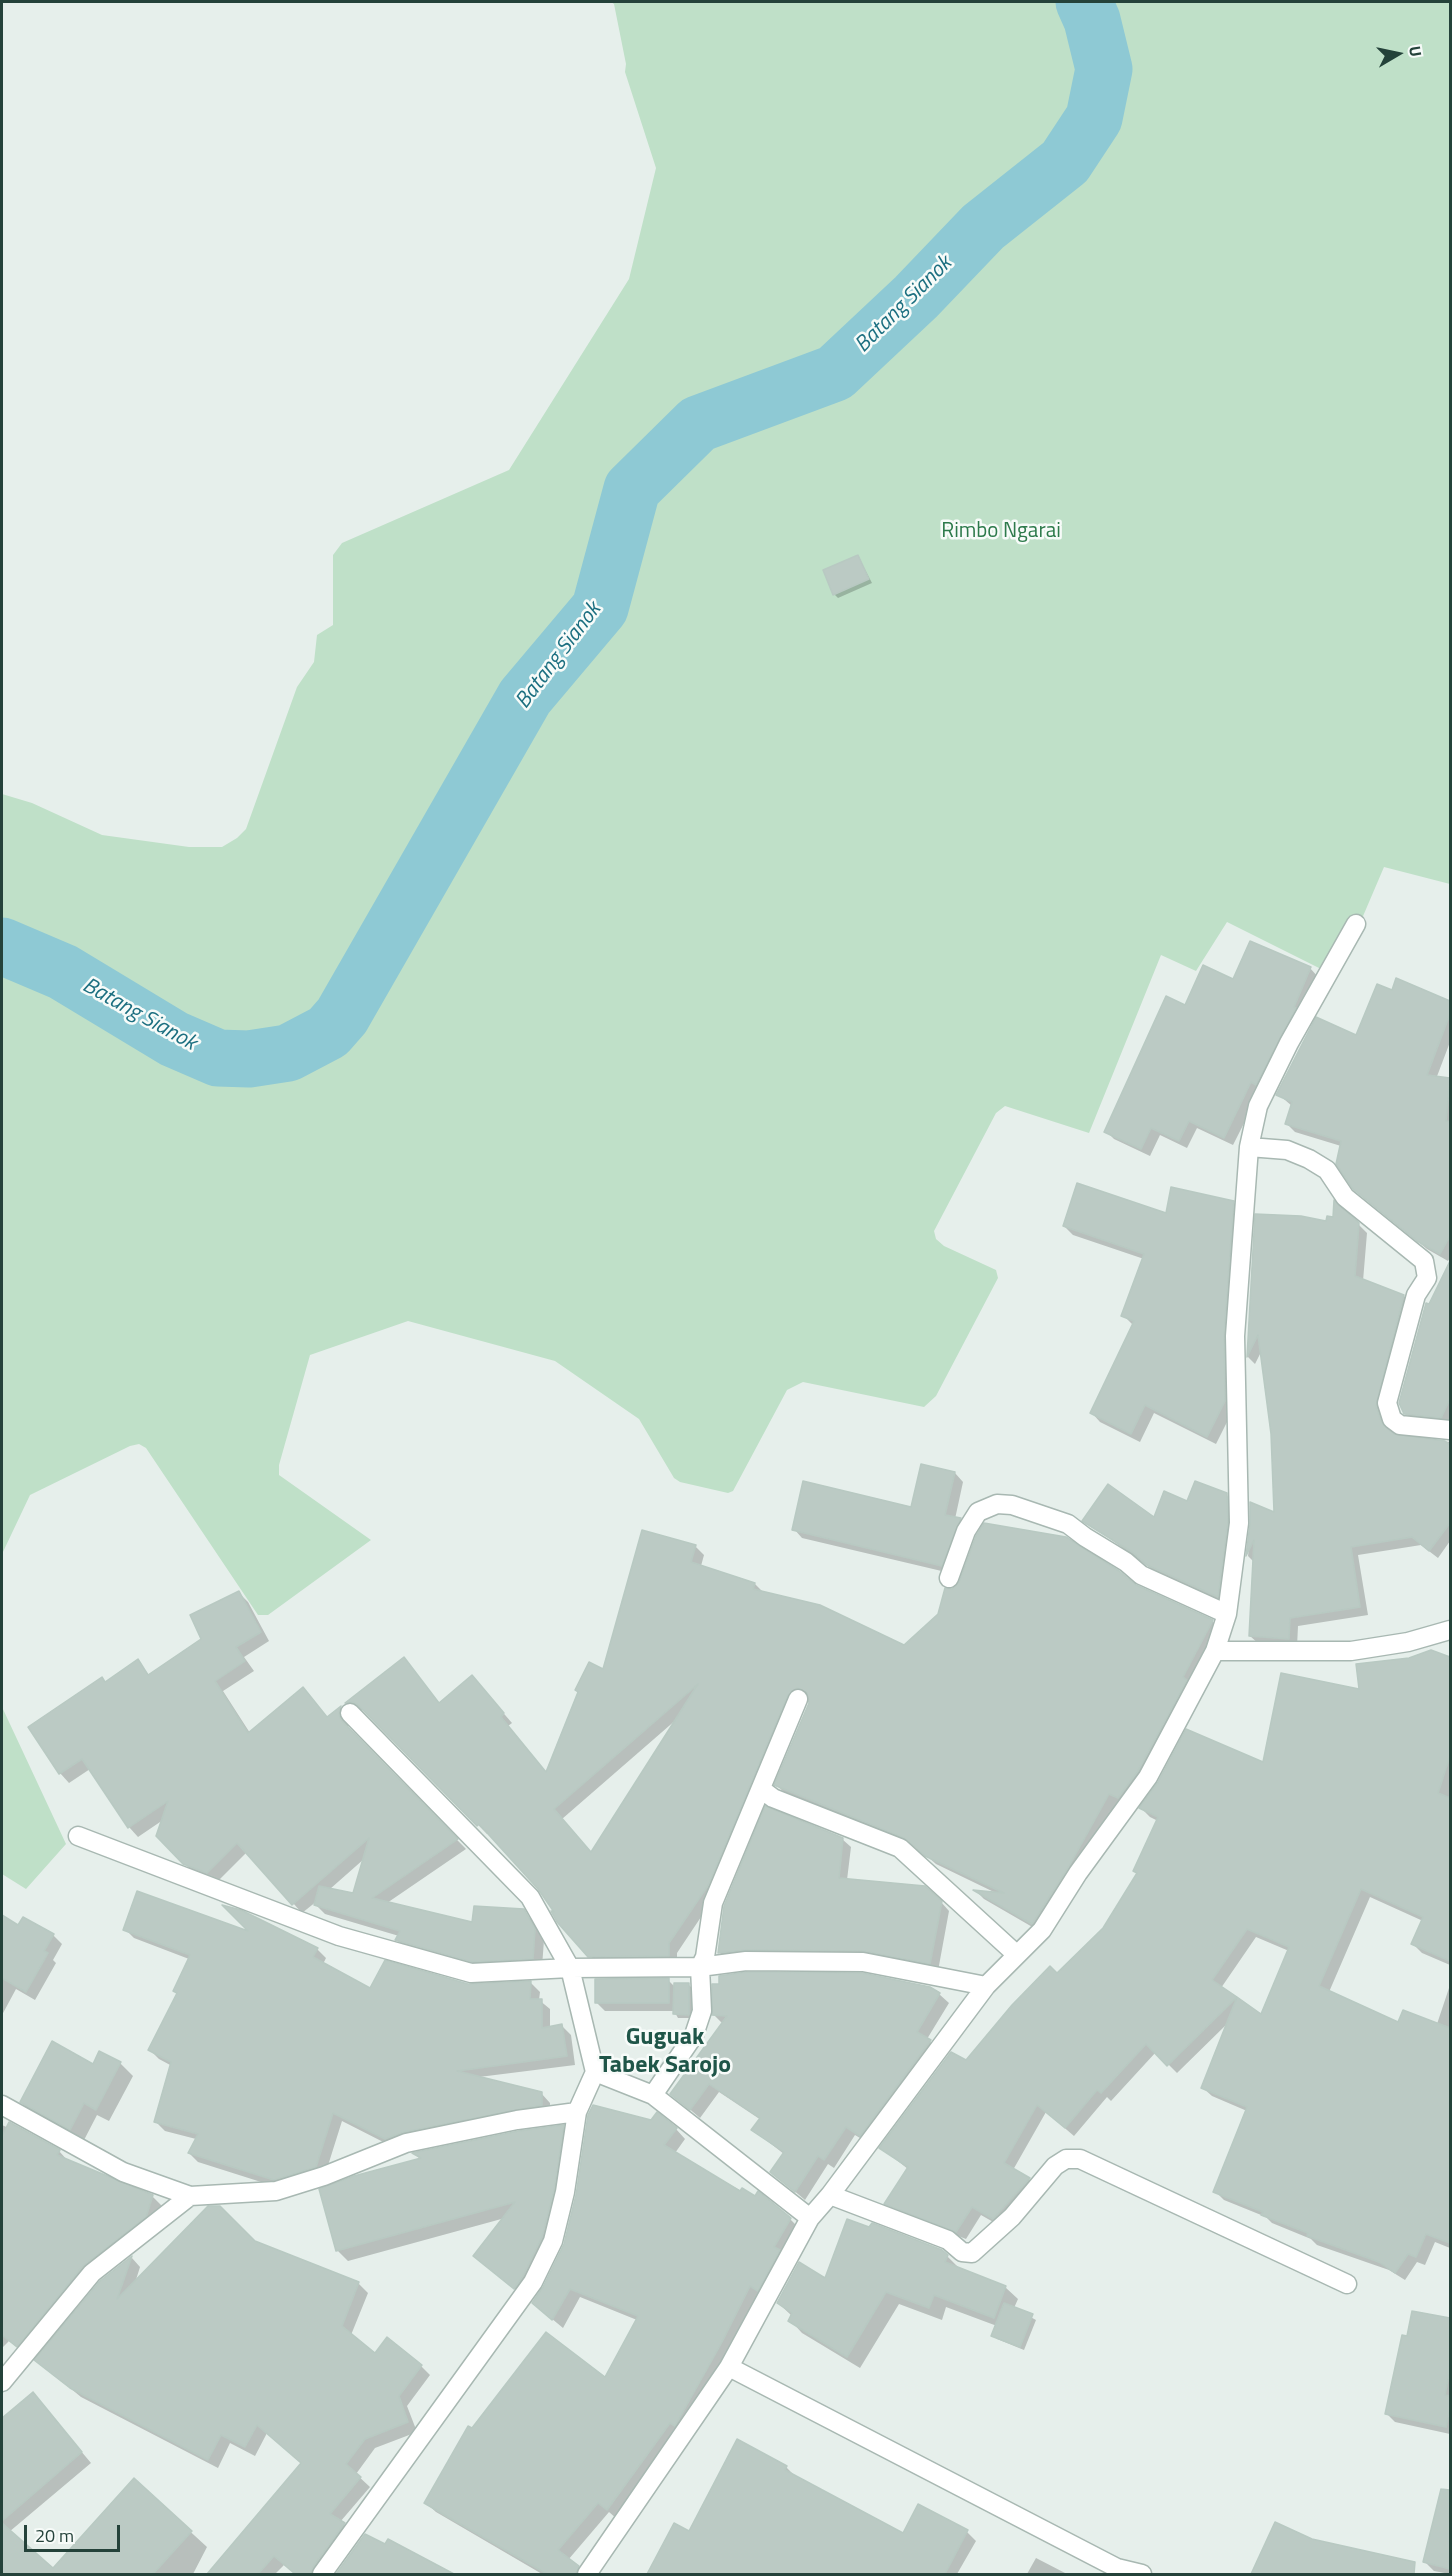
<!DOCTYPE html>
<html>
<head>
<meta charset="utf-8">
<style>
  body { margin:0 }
  #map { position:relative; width:1452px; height:2576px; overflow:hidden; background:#e6efeb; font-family:"Titillium Web",sans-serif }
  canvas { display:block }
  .frame { position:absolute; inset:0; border:3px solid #24423a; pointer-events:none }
  .north { position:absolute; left:1368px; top:24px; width:60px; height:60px; -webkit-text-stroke:4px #f7fbf9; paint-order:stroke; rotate:81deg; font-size:16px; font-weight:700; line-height:24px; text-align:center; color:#24423a }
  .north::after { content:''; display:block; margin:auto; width:21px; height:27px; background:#24423a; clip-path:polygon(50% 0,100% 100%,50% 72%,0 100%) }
  .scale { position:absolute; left:24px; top:2525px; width:96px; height:27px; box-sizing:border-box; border:3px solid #24423a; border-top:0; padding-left:8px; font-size:18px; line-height:21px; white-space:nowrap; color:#24423a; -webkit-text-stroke:4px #f7fbf9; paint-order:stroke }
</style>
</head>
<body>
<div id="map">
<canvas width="1452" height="2576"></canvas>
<div class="frame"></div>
<div class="north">U</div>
<div class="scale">20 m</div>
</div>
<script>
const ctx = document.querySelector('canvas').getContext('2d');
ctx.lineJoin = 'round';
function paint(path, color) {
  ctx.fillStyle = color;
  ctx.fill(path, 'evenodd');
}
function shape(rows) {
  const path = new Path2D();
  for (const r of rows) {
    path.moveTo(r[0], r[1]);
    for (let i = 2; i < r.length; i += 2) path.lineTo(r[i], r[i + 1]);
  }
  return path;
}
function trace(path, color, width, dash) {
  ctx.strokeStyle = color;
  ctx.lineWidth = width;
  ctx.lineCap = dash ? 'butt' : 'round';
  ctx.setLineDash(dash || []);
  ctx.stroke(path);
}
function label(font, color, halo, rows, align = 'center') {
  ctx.font = font + ' "Titillium Web",sans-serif';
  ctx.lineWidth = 5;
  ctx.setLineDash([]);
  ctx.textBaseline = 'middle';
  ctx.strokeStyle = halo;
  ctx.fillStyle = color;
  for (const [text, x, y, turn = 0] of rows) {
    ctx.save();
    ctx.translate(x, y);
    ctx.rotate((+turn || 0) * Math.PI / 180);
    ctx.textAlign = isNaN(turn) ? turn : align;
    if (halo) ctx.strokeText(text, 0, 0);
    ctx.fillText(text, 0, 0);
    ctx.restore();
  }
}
const green = shape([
  [611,2,1450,2,1450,884,1384,867,1337,977,1227,922,1196,971,1161,955,1089,1133,1005,1106,996,1113,934,1231,936,1239,944,1246,996,1270,998,1278,936,1396,924,1407,803,1382,787,1390,733,1491,728,1493,680,1482,674,1478,639,1419,555,1361,408,1321,310,1355,279,1465,279,1475,371,1540,268,1615,258,1615,146,1448,139,1444,130,1446,30,1495,2,1554,2,794,32,803,102,835,189,847,222,847,237,838,246,829,297,687,314,662,317,635,333,625,333,555,342,543,509,470,629,279,656,168,625,72,626,64,614,4],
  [2,1707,66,1844,26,1889,2,1874]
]);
const shadow = shape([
  [858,556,872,583,838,598,834,594],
  [1310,968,1318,977,1233,1145,1197,1128,1187,1148,1160,1135,1150,1156,1114,1139,1106,1131,1185,1007,1234,981],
  [1397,980,1450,1002,1450,1042,1436,1079,1450,1078,1450,1258,1448,1261,1427,1249,1363,1197,1341,1146,1295,1132,1287,1124,1292,1106,1278,1094,1356,1037,1393,992],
  [1233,1202,1242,1211,1233,1410,1216,1444,1154,1413,1140,1442,1100,1422,1092,1413,1133,1325,1123,1315,1144,1259,1073,1235,1064,1226,1167,1215],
  [1257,1216,1358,1224,1367,1233,1363,1281,1404,1296,1412,1305,1384,1410,1389,1432,1393,1436,1450,1442,1450,1541,1438,1558,1421,1545,1358,1555,1368,1615,1298,1626,1297,1647,1259,1644,1250,1636,1255,1563,1248,1556,1252,1524,1276,1515,1273,1434,1261,1352,1255,1364,1248,1357],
  [1446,1274,1450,1276,1450,1426,1414,1422,1405,1413,1430,1306],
  [955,1473,963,1482,955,1519,960,1520,968,1528,950,1573,802,1538,794,1529,912,1509],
  [1226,1495,1234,1503,1225,1604,1157,1573,1084,1520,1155,1520,1188,1503],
  [695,1546,704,1555,701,1566,755,1584,764,1593,904,1647,1135,1586,1212,1621,1221,1630,1128,1806,1118,1802,1077,1877,1041,1932,984,1899,977,1892,998,1894,936,1864,915,1846,785,1793,776,1785,810,1703,809,1697,805,1696,717,1893,677,1953,677,1964,598,1965,539,1888,489,1833,487,1834,368,1713,362,1710,355,1712,347,1704,403,1659,440,1704,480,1686,512,1723,508,1726,547,1774,604,1671],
  [677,1719,592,1854,562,1819],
  [239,1593,248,1602,269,1641,244,1657,254,1671,223,1691,250,1733,328,1718,341,1708,350,1717,348,1726,351,1732,466,1849,387,1903,474,1924,523,1911,533,1921,544,1940,542,1967,483,1970,406,1949,397,1940,399,1936,325,1914,316,1905,317,1901,302,1913,247,1852,217,1882,194,1873,157,1836,163,1820,138,1837,129,1827,90,1769,69,1783,60,1773,106,1683,137,1661,150,1676,203,1640],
  [364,1859,354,1895,330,1889],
  [1431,1652,1450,1659,1450,1965,1422,1953,1413,1944,1423,1921,1370,1897,1329,1992,1399,2024,1437,2024,1450,1985,1450,2248,1435,2242,1425,2265,1417,2262,1405,2280,1389,2270,1317,2245,1311,2239,1272,2223,1266,2217,1224,2200,1215,2191,1247,2111,1212,2096,1203,2088,1228,2023,1177,2073,1156,2052,1111,2101,1107,2097,1074,2136,1046,2112,1013,2170,1029,2179,1038,2188,1002,2227,981,2215,966,2239,895,2212,886,2203,908,2169,881,2148,1104,1929,1138,1874,1134,1870,1158,1821,1150,1817,1141,1808,1264,1764,1360,1691,1410,1660],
  [1256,1937,1289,1951,1262,2016,1221,1988],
  [842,1839,851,1847,847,1880,941,1902,949,1911,938,1971,728,1961,720,1953],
  [2,1917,19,1927,53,1935,62,1944,53,1960,56,1963,35,2000,16,1989,2,2015],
  [125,1929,253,1934,317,1949,326,1958,323,1964,371,1990,531,1983,540,1992,539,2000,550,2009,550,2028,562,2026,571,2035,575,2065,479,2077,541,2093,550,2103,550,2114,395,2148,342,2121,325,2175,280,2188,198,2162,189,2153,196,2139,165,2131,156,2122,172,2066,159,2059,150,2050,178,1994,189,1959,134,1938],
  [668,1980,675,1987,689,1985,693,1989,692,2018,678,2018,674,2011,605,2011,596,2002],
  [939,1994,949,2003,927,2039,940,2051,870,2144,855,2135,834,2168,828,2164,805,2200,772,2172,784,2154,753,2130,761,2120,719,2092,700,2118,672,2094,723,2024,714,2015],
  [100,2053,120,2063,133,2076,109,2121,97,2115,83,2142,34,2115,21,2102,94,2066],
  [2,2125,59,2151,68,2161,152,2196,162,2206,155,2226,93,2275,27,2355,9,2341,2,2348],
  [563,2127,573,2137,564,2201,525,2298,475,2256,505,2218,348,2261,337,2250,420,2159,415,2154],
  [676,2129,685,2139,675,2153,790,2219,800,2229,732,2352,617,2519,609,2512,568,2560,581,2572,579,2574,542,2574,436,2512,426,2503,473,2430,605,2380,637,2320,580,2297,563,2328,533,2303],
  [255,2243,358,2283,368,2293,351,2335,375,2355,421,2366,430,2375,407,2406,417,2432,375,2448,356,2474,370,2487,340,2522,354,2533,324,2574,296,2574,284,2565,275,2574,210,2573,302,2463,267,2433,255,2456,230,2443,218,2468,81,2397,36,2360,101,2282,132,2258,140,2267,135,2283],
  [947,2256,960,2269,1005,2287,1018,2299,1014,2308,1036,2320,1024,2350,997,2339,993,2335,997,2326,946,2307,942,2320,899,2304,860,2368,802,2333,790,2320,791,2315,778,2303,826,2280],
  [1447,2319,1450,2322,1450,2434,1395,2422,1387,2414,1408,2338],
  [33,2394,91,2463,9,2532,53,2570,134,2480,207,2547,193,2574,2,2574,2,2425,4,2424,2,2420],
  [786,2467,795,2476,904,2535,918,2506,967,2532,976,2541,957,2574,648,2574,674,2525,689,2533],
  [1435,2517,1450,2521,1450,2574,1434,2571,1425,2562],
  [1276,2524,1304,2542,1293,2574,1253,2574],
  [366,2535,385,2546,388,2541,451,2574,336,2574],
  [1316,2542,1414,2570,1413,2574,1316,2574],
  [1036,2558,1067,2574,1027,2574]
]);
const river = shape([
  [2,946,63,972,174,1039,218,1058,249,1059,288,1053,328,1032,342,1016,525,697,600,608,632,489,698,424,835,373,916,297,983,227,1065,162,1094,118,1104,69,1092,20,1084,2]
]);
const building = shape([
  [858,555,869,579,833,595,823,570,858,555],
  [1250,941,1311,967,1294,1007,1296,1008,1256,1085,1251,1082,1224,1138,1189,1121,1179,1141,1151,1128,1141,1149,1104,1132,1166,996,1185,1005,1203,965,1233,979,1250,941],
  [1396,978,1450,1001,1450,1014,1427,1075,1450,1078,1446,1121,1450,1122,1450,1236,1440,1254,1417,1241,1353,1189,1336,1164,1341,1141,1285,1124,1292,1102,1276,1095,1316,1017,1356,1035,1377,984,1392,990,1396,978],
  [1077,1183,1166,1213,1171,1187,1234,1201,1224,1335,1225,1401,1207,1437,1145,1405,1131,1434,1090,1413,1134,1321,1121,1316,1144,1254,1063,1226,1077,1183],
  [1334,1200,1359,1223,1355,1276,1404,1295,1376,1406,1382,1423,1394,1434,1445,1441,1450,1445,1450,1523,1429,1551,1412,1537,1351,1547,1360,1607,1290,1618,1289,1639,1249,1636,1254,1540,1246,1556,1250,1524,1250,1502,1274,1512,1271,1434,1258,1335,1247,1357,1255,1214,1301,1216,1326,1221,1327,1216,1333,1217,1334,1200],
  [1450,1261,1450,1399,1441,1418,1404,1414,1399,1403,1426,1303,1429,1304,1450,1261],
  [921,1464,955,1472,945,1515,961,1518,942,1566,792,1530,803,1481,911,1507,921,1464],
  [1195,1481,1227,1493,1228,1522,1218,1597,1147,1565,1132,1552,1082,1521,1108,1484,1154,1517,1164,1491,1187,1501,1195,1481],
  [984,1523,1066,1537,1119,1571,1136,1585,1213,1620,1183,1677,1187,1680,1138,1771,1118,1798,1109,1794,1068,1868,1032,1924,973,1890,1004,1893,925,1856,904,1838,774,1785,809,1703,807,1693,797,1688,788,1695,709,1884,669,1943,669,1956,588,1957,557,1922,551,1911,554,1912,538,1889,479,1824,477,1826,358,1705,352,1702,345,1703,404,1657,439,1703,472,1675,504,1713,501,1717,546,1772,578,1692,575,1690,589,1662,603,1669,642,1530,696,1545,691,1562,755,1583,753,1589,820,1605,904,1645,938,1614,945,1588,952,1589,959,1582,976,1536,984,1523],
  [698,1684,591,1852,554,1809,698,1684],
  [239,1591,261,1632,236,1647,245,1661,215,1681,248,1733,303,1687,327,1717,341,1706,339,1715,342,1721,458,1839,372,1898,472,1922,474,1906,524,1909,535,1929,533,1959,472,1962,395,1940,400,1931,314,1905,319,1886,353,1893,369,1838,292,1905,237,1843,207,1873,183,1864,156,1836,168,1801,128,1828,82,1759,59,1774,28,1727,102,1677,105,1682,138,1659,148,1675,201,1639,190,1615,239,1591],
  [1431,1650,1450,1657,1450,1756,1438,1793,1450,1798,1450,1961,1411,1944,1423,1917,1361,1889,1319,1986,1398,2022,1403,2010,1450,2028,1450,2243,1426,2234,1416,2257,1408,2254,1395,2273,1379,2262,1307,2236,1308,2233,1261,2215,1263,2212,1213,2192,1247,2107,1201,2088,1237,1997,1261,2014,1289,1947,1247,1929,1212,1980,1237,1997,1167,2066,1146,2044,1101,2093,1097,2090,1065,2128,1037,2105,1004,2163,1030,2178,993,2219,972,2207,956,2232,884,2204,908,2167,879,2148,951,2052,966,2060,1012,2005,1050,1966,1057,1973,1103,1928,1137,1873,1133,1871,1158,1817,1139,1808,1158,1782,1186,1729,1263,1762,1281,1673,1359,1689,1356,1664,1409,1658,1431,1650],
  [765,1806,843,1838,839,1878,925,1886,942,1901,930,1964,863,1951,746,1950,718,1953,724,1906,765,1806],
  [137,1891,248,1931,222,1905,241,1910,318,1948,313,1957,370,1988,385,1960,468,1984,531,1981,530,1999,542,1999,542,2028,562,2024,567,2056,457,2071,542,2092,542,2105,404,2132,385,2139,333,2113,316,2167,274,2180,188,2153,198,2134,154,2122,171,2062,148,2050,177,1993,173,1991,190,1955,123,1930,137,1891],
  [2,1915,18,1925,23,1917,54,1934,44,1951,48,1953,26,1992,2,1978,2,1915],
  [747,1972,862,1973,930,1987,940,1993,917,2032,931,2040,860,2136,846,2127,824,2160,818,2156,795,2192,770,2172,784,2152,751,2130,760,2118,709,2084,690,2110,670,2094,727,2016,712,2015,712,1984,719,1984,719,1976,747,1972],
  [669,1978,669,2003,595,2003,595,1979,669,1978],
  [674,1983,689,1983,689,2015,673,2014,674,1983],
  [52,2041,93,2064,99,2051,121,2062,96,2110,84,2103,70,2130,20,2102,52,2041],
  [593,2105,651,2120,657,2112,677,2128,664,2145,740,2191,742,2188,755,2196,758,2191,791,2218,774,2247,780,2250,758,2291,750,2286,722,2342,675,2426,670,2423,607,2510,598,2503,558,2550,579,2566,576,2574,547,2574,424,2503,468,2426,472,2428,546,2332,605,2377,638,2316,570,2289,552,2320,532,2303,543,2287,564,2244,576,2195,588,2115,593,2105],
  [9,2122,60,2150,57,2155,153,2195,146,2217,83,2266,17,2347,2,2335,2,2136,9,2122],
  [564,2125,554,2190,542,2237,523,2276,514,2289,473,2256,515,2202,336,2251,319,2189,354,2176,421,2158,412,2153,519,2131,564,2125],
  [208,2206,220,2206,255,2241,359,2282,342,2326,375,2353,387,2337,422,2365,399,2396,408,2422,365,2439,346,2464,361,2477,330,2514,345,2523,313,2567,311,2574,295,2574,274,2556,258,2574,207,2574,301,2463,257,2425,245,2447,221,2435,208,2460,70,2388,34,2360,100,2281,132,2256,117,2299,208,2206],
  [847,2219,869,2227,872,2223,942,2250,948,2255,945,2262,1006,2286,994,2318,934,2295,929,2308,886,2292,847,2357,788,2321,792,2313,777,2303,799,2262,825,2278,847,2219],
  [1004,2303,1033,2314,1020,2347,991,2336,1004,2303],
  [1412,2311,1450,2318,1450,2369,1445,2395,1450,2396,1450,2408,1446,2427,1385,2414,1402,2335,1407,2336,1412,2311],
  [33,2392,82,2452,2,2521,2,2418,33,2392],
  [737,2439,787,2466,785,2470,903,2533,918,2504,968,2530,945,2574,647,2574,674,2523,689,2531,737,2439],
  [134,2478,192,2531,153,2574,2,2574,2,2523,53,2568,134,2478],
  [1441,2489,1450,2490,1450,2569,1423,2562,1441,2489],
  [1275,2522,1312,2539,1415,2562,1414,2574,1251,2574,1275,2522],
  [365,2534,385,2544,388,2539,454,2574,336,2574,365,2534]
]);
const street = shape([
  [1249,1147,1287,1150,1309,1159,1327,1170,1345,1197,1424,1261,1427,1278,1416,1295,1387,1403,1392,1419,1400,1425,1450,1430],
  [949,1578,966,1531,978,1512,997,1504,1012,1505,1068,1524,1085,1537,1126,1562,1141,1575,1227,1614],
  [1215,1651,1351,1651,1408,1642,1450,1630],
  [350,1713,530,1897,570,1968,595,2072],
  [761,1789,773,1798,900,1848,1017,1955],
  [78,1836,339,1936,471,1973,570,1968,700,1967,746,1961,863,1962,986,1986],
  [653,2095,694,2035,702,2011,700,1967,705,1957,713,1903,798,1699],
  [2,2105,123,2172,190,2196,276,2191,324,2176,406,2143,517,2120,577,2112,595,2072,653,2095,810,2218],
  [830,2195,948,2240,962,2252,972,2253,1012,2217,1055,2166,1066,2159,1080,2159,1347,2284],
  [729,2367,1117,2568,1142,2574],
  [2,2382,92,2273,190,2196],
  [322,2574,533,2282,553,2241,565,2192,577,2112],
  [587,2574,729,2367,810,2218,830,2195,986,1986,1042,1930,1078,1873,1148,1777,1215,1651,1227,1614,1239,1523,1235,1336,1249,1147,1258,1106,1289,1043,1356,924]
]);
const parkNames = [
  ["Rimbo Ngarai",1001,532]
];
const waterNames = [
  ["Batang Sianok",904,305,-45],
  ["Batang Sianok",559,656,-53],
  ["Batang Sianok",139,1015,29]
];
const quarterNames = [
  ["Guguak",665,2038],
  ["Tabek Sarojo",665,2066]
];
paint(green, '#bfe0c8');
paint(shadow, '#0003');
trace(river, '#8ec9d4', 57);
paint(building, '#bbcac4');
trace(building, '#b8c9c2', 1.5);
trace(street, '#a8b8b2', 21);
trace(street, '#fff', 18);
label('21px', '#2d7a4b', '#f7fbf9', parkNames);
label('italic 22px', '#1c6f80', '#f7fbf9', waterNames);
label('bold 24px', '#1f5548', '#f7fbf9', quarterNames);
</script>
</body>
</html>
